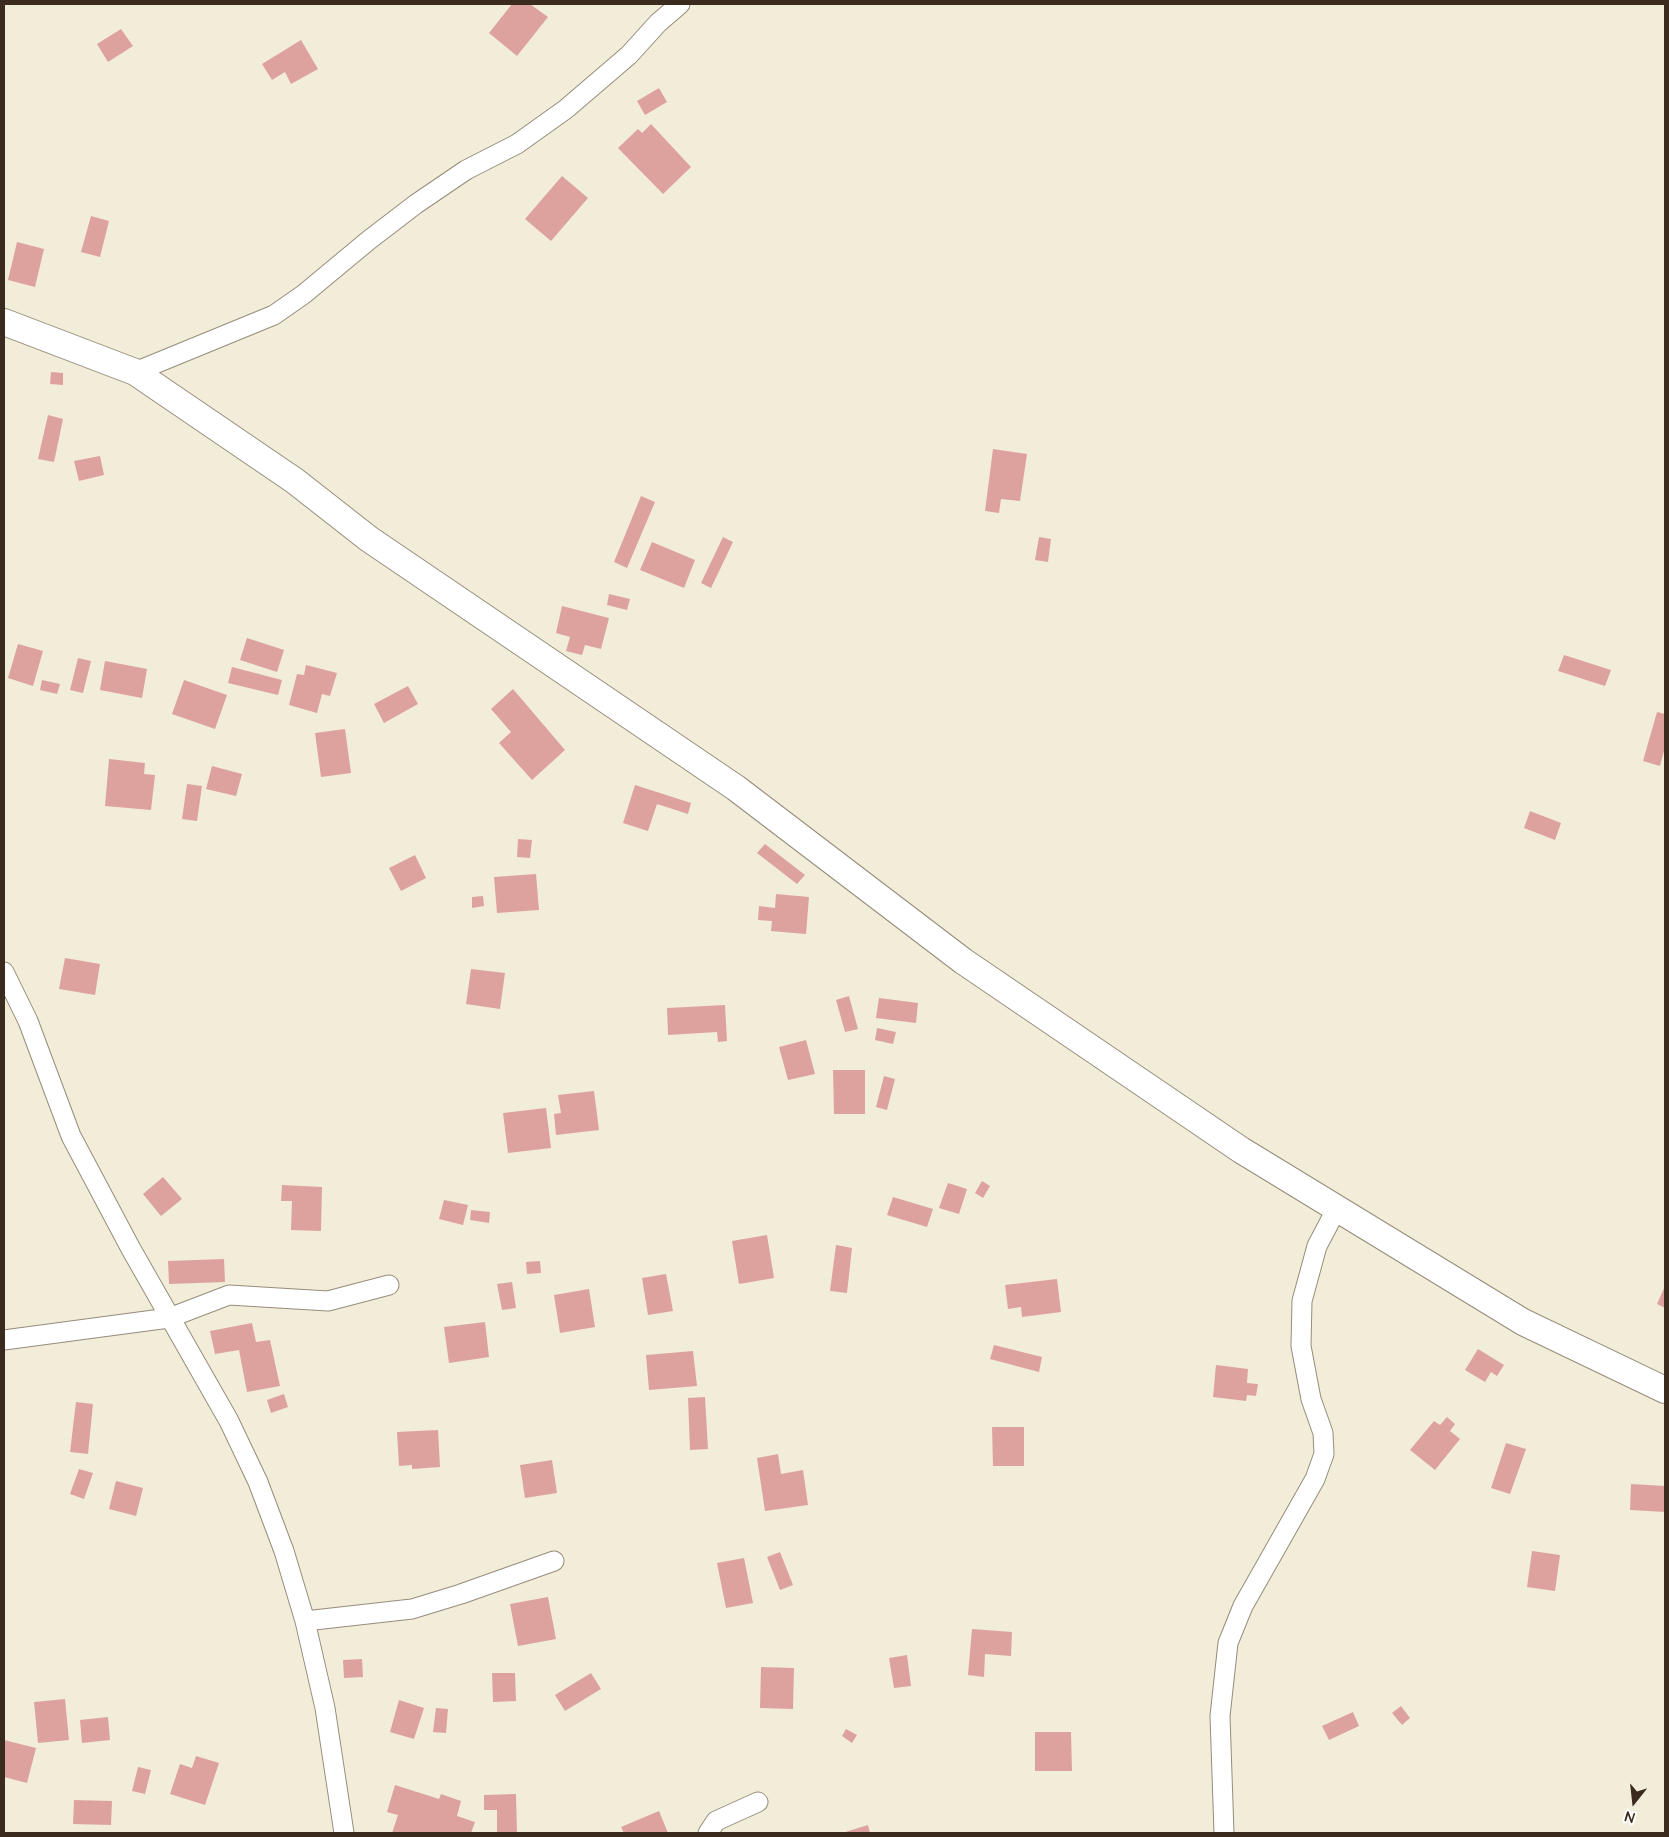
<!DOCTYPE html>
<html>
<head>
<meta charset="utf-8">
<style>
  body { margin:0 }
  #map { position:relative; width:1669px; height:1837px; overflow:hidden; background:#f1edd8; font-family:"Architects Daughter",sans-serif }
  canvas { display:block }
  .frame { position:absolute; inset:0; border:5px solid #3b2a1e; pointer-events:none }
  .north { position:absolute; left:1609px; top:1777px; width:50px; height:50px; -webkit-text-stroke:4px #fff; paint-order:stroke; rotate:196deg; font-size:14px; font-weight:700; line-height:20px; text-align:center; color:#3b2a1e }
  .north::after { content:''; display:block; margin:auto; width:18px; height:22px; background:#3b2a1e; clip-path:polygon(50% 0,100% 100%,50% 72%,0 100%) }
</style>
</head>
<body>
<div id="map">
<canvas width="1669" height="1837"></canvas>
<div class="frame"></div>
<div class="north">N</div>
</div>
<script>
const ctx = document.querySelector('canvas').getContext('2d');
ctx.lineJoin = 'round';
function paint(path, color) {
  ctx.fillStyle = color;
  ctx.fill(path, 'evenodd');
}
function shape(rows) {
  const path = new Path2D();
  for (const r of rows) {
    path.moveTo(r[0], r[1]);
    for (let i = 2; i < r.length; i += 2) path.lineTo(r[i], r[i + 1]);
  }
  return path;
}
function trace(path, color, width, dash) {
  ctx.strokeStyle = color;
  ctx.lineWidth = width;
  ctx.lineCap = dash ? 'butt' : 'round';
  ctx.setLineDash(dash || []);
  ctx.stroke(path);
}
const building = shape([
  [512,4,530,4,548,17,517,56,489,33],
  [121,29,133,46,108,62,97,44],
  [301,40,318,69,291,84,285,72,272,80,262,64],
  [659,88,667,102,645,115,637,101],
  [651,124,691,167,663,194,618,148,638,129,642,133],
  [562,176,588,198,551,241,525,219],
  [91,216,109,221,100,257,81,252],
  [17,242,44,249,35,287,8,280],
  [51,372,63,373,63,385,50,384],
  [48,415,63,419,54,462,38,459],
  [993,449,1027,454,1020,501,1001,499,999,513,985,511],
  [100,456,104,475,79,481,74,461],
  [641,496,655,502,627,568,614,562],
  [723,537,733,542,711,588,701,583],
  [1039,537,1051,539,1048,562,1035,560],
  [652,542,695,560,684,588,640,570],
  [609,594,630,599,627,610,607,605],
  [562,606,609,618,601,649,585,645,582,655,566,651,570,637,556,633],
  [247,638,284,650,277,672,240,660],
  [18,644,43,651,33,686,8,678],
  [1564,655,1611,670,1605,686,1558,671],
  [78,658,91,661,83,693,70,690],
  [105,661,147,669,142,698,100,690],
  [306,665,337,673,330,696,322,694,317,713,289,705,297,674,304,675],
  [232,667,282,680,278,695,228,683],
  [42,680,60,684,57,694,40,690],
  [184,680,227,695,215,729,172,714],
  [408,686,418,704,384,723,374,704],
  [513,689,565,750,532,780,499,743,511,732,491,709],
  [1657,712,1665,714,1665,747,1660,766,1643,761],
  [345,729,351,773,321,777,315,733],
  [109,759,145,763,144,774,155,775,151,810,105,806],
  [212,766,242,774,236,796,206,789],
  [187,784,202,786,197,821,182,819],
  [635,785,691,803,688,814,657,804,648,831,623,823],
  [1530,811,1561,823,1555,840,1524,828],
  [518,839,532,840,530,858,517,857],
  [765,844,805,875,797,884,757,853],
  [415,855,426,878,401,891,389,868],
  [536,874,539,910,497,913,494,877],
  [776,894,809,897,806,934,771,931,772,921,758,920,759,906,775,908],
  [483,896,484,906,472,908,472,897],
  [65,958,100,964,95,995,59,989],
  [471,969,505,973,500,1009,466,1004],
  [849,996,858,1029,845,1032,836,1000],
  [879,998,918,1003,916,1023,876,1018],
  [725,1005,727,1041,718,1042,717,1032,668,1035,667,1008],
  [877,1028,896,1032,893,1044,875,1040],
  [806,1040,815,1074,788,1080,779,1047],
  [833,1070,865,1070,865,1114,834,1114],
  [884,1076,895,1079,887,1110,876,1107],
  [594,1091,599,1130,556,1135,554,1114,561,1113,558,1095],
  [546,1108,551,1148,508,1153,503,1113],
  [163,1177,182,1199,161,1216,143,1194],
  [982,1181,990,1186,983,1198,975,1193],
  [948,1183,967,1189,959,1214,939,1208],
  [282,1185,322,1187,321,1231,291,1230,292,1201,281,1201],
  [893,1197,933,1209,927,1227,887,1215],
  [444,1200,468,1205,463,1225,439,1219],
  [471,1210,490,1212,489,1223,470,1220],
  [767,1235,774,1278,739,1284,732,1241],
  [836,1245,852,1248,847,1293,830,1291],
  [224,1259,225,1282,169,1284,168,1261],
  [540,1261,541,1273,527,1274,526,1262],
  [666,1274,673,1311,648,1315,642,1278],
  [1057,1279,1061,1312,1022,1317,1021,1307,1008,1309,1005,1285],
  [512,1282,516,1308,502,1310,497,1284],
  [1665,1286,1665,1308,1657,1304],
  [589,1289,595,1327,560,1333,554,1295],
  [485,1322,489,1357,449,1363,444,1327],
  [252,1323,256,1342,270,1340,280,1386,247,1392,239,1350,215,1354,210,1331],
  [994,1345,1042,1357,1039,1372,990,1359],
  [1478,1349,1504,1365,1497,1376,1491,1372,1485,1382,1465,1370],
  [693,1351,697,1386,649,1390,646,1355],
  [1216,1365,1248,1369,1247,1383,1258,1384,1256,1396,1247,1395,1246,1401,1213,1397],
  [284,1394,288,1407,271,1413,267,1400],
  [705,1397,708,1449,690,1450,688,1398],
  [76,1402,93,1404,88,1454,70,1452],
  [1447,1417,1455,1424,1450,1431,1460,1439,1435,1470,1410,1450,1434,1421,1440,1425],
  [992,1427,1024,1427,1024,1466,993,1466],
  [438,1430,440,1467,412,1469,412,1465,399,1466,397,1432],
  [1506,1443,1526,1449,1510,1494,1491,1488],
  [778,1454,781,1474,803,1470,808,1505,765,1511,757,1458],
  [552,1460,557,1493,525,1498,520,1465],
  [79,1469,93,1473,84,1499,70,1494],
  [116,1481,143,1488,136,1516,109,1509],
  [1631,1484,1665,1486,1665,1512,1630,1510],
  [1532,1551,1560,1555,1555,1591,1527,1587],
  [780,1552,793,1585,780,1590,767,1557],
  [744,1558,753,1603,726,1608,717,1563],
  [548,1597,556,1639,518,1646,510,1604],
  [972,1629,1012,1632,1011,1656,985,1654,984,1677,968,1675],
  [907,1655,911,1686,894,1688,889,1658],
  [362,1659,363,1677,344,1678,343,1660],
  [761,1667,794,1668,793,1709,760,1708],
  [492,1673,515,1673,516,1701,493,1702],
  [591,1673,601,1689,565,1711,555,1695],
  [65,1699,69,1740,38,1743,34,1702],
  [399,1700,424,1708,414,1739,390,1732],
  [1401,1706,1410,1718,1402,1725,1392,1713],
  [436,1708,448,1709,446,1733,433,1732],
  [1353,1712,1359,1726,1329,1740,1322,1726],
  [108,1717,110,1740,82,1743,80,1720],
  [846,1729,857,1735,852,1743,842,1736],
  [1035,1732,1071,1732,1072,1771,1035,1771],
  [4,1740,36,1748,27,1783,4,1777],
  [196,1756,219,1763,205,1805,170,1794,180,1764,192,1768],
  [138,1767,151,1770,145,1794,132,1791],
  [395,1785,439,1799,441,1794,461,1801,457,1816,475,1822,471,1833,392,1833,398,1815,387,1812],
  [516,1794,517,1833,497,1833,497,1810,484,1810,484,1795],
  [74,1800,112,1801,111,1825,73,1824],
  [659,1811,668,1833,624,1833,621,1827],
  [868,1825,870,1833,842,1833]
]);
const street = shape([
  [135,372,274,315,304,294,369,240,416,204,466,170,517,144,566,109,629,55,658,23,680,4],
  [4,972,28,1021,71,1136,131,1249,229,1421,258,1482,284,1551,305,1621,325,1708,344,1833],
  [4,1340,169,1318,229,1295,328,1301,389,1285],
  [305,1621,412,1609,461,1594,554,1561],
  [708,1833,716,1821,758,1802],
  [1224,1833,1220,1716,1228,1643,1243,1606,1315,1479,1324,1454,1323,1433,1311,1399,1301,1346,1302,1301,1317,1246,1337,1208]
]);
const secondary = shape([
  [4,322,135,372,295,481,369,539,736,788,963,961,1241,1150,1523,1322,1665,1390]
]);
paint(building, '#dea29e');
trace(street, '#968c7b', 21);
trace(secondary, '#968c7b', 28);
trace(street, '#fff', 19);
trace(secondary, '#fff', 26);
</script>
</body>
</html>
